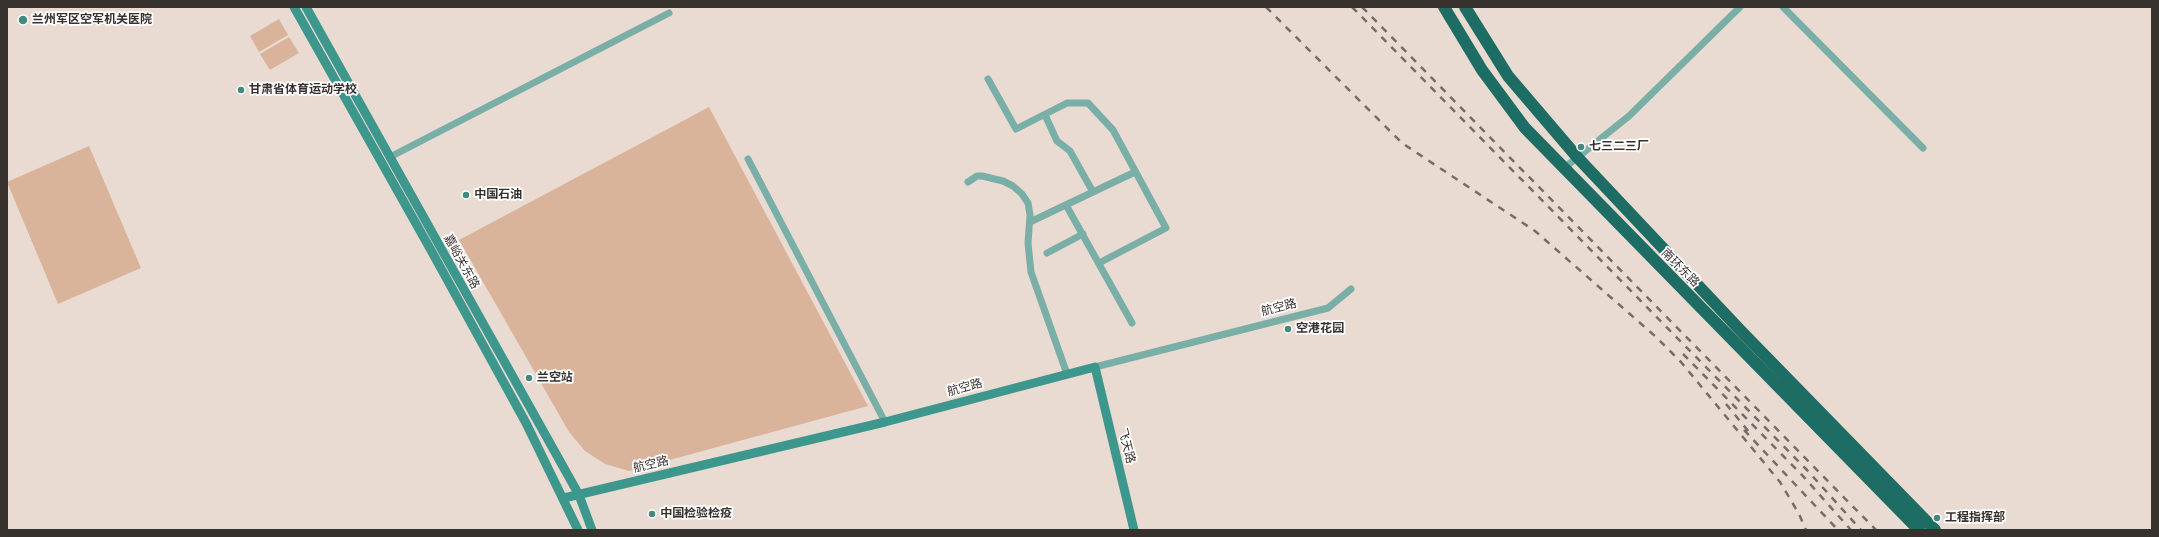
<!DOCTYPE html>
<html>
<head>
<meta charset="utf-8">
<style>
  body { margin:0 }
  #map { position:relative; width:2159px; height:537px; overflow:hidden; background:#eadbd2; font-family:"DejaVu Sans",sans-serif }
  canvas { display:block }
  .frame { position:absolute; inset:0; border:8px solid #37312e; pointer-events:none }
</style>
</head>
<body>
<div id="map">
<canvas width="2159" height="537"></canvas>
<div class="frame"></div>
</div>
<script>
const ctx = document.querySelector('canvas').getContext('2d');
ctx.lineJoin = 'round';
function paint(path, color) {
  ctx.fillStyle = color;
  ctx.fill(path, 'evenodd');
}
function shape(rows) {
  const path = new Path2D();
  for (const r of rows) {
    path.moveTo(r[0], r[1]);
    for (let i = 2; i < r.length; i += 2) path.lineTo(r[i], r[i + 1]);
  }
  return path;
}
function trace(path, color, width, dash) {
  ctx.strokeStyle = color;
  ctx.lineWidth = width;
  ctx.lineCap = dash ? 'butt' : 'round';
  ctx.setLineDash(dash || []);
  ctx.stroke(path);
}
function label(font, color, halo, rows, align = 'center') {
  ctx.font = font + ' "DejaVu Sans","Noto Sans SC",sans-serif';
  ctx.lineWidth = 3.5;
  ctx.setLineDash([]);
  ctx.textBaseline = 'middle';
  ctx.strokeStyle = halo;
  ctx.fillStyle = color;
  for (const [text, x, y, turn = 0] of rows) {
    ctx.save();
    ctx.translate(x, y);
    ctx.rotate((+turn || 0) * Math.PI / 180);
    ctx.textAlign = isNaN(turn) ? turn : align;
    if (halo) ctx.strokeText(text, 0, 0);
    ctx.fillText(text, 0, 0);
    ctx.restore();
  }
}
const green = shape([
  [279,19,288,35,259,52,250,36],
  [289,37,299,53,270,70,260,54],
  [709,107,868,406,629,471,605,464,585,451,569,432,459,240],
  [89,146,141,268,58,304,7,182]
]);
const street = shape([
  [1783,7,1923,148],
  [988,79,1016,129,1067,103,1088,103,1113,130,1166,228,1099,263],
  [1045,115,1057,141,1070,151,1093,192],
  [390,157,669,13],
  [748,159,885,422],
  [1563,169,1629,116,1740,7],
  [968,182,977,176,982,176,1003,181,1013,186,1022,194,1028,203,1030,215,1028,243,1031,272,1067,374],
  [1066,205,1132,323],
  [1030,222,1135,172],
  [1047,253,1083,234],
  [1095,367,1328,308,1351,289]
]);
const secondary = shape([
  [294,7,432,252,526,423,578,530],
  [306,7,579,495,592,530],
  [564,498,885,422,1095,367,1134,530]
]);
const highway = shape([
  [1444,7,1482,70,1525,128,1919,530],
  [1465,7,1508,76,1578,158,1741,331,1935,530]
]);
const rail = shape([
  [1266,7,1402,143,1535,231,1655,336,1681,362,1780,482,1799,514,1806,530],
  [1352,7,1807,470,1861,530],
  [1362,7,1876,530],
  [1683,354,1802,475,1851,530],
  [1726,404,1749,432],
  [1744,430,1838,530]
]);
const markers = [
  [23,20,5,"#438981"],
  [241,90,4,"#438981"],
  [1581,147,4,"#438981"],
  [466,195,4,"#438981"],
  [1288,329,4,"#438981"],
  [529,378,4,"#438981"],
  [652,514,4,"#438981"],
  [1937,518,4,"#438981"]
];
const poiNames = [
  ["兰州军区空军机关医院",32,20],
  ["甘肃省体育运动学校",249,90],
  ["七三二三厂",1589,147],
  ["中国石油",474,195],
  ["空港花园",1296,329],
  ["兰空站",537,378],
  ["中国检验检疫",660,514],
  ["工程指挥部",1945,518]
];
const streetNames = [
  ["嘉峪关东路",461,262,61],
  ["南环东路",1680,268,45],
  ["航空路",1279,308,-14],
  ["航空路",965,388,-15],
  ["飞天路",1126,446,76],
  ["航空路",651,465,-13]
];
paint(green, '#d9b49b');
trace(street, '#7aafa8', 7);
trace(secondary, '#3e978d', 9);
trace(highway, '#1e6d65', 12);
trace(rail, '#766d68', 2.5, [7, 7]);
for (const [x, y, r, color] of markers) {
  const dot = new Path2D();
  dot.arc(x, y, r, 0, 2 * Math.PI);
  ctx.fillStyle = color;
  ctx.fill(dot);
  trace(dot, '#fff', 1.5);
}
label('bold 12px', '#37312e', '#fff', poiNames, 'left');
label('12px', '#37312e', '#fff', streetNames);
</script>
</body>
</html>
